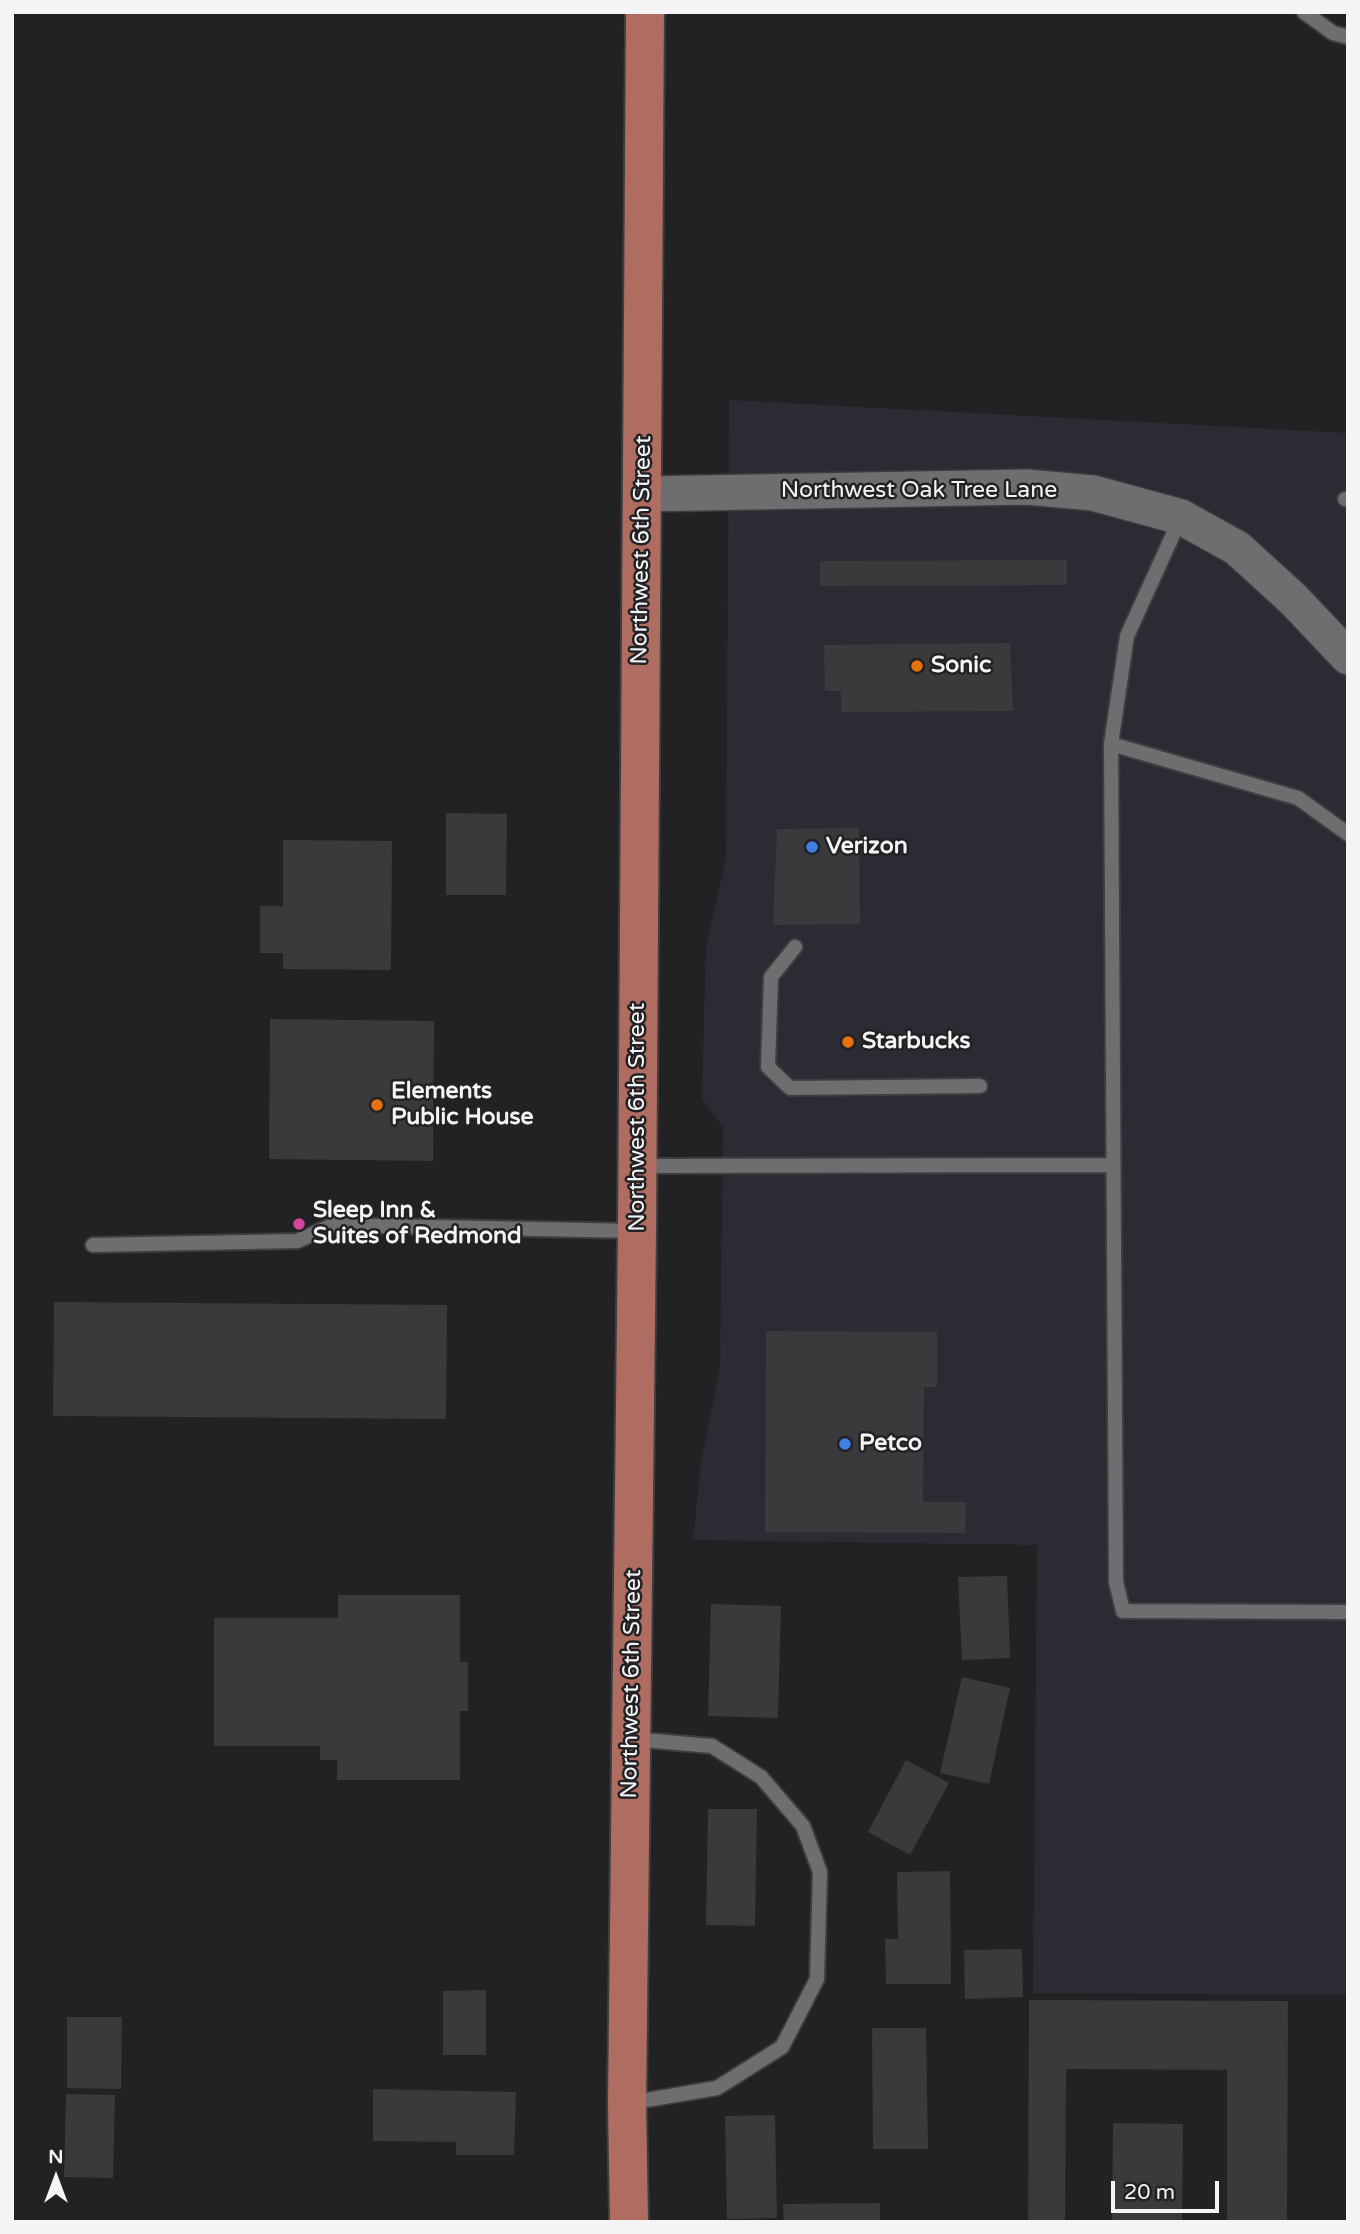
<!DOCTYPE html>
<html>
<head>
<meta charset="utf-8">
<style>
  body { margin:0 }
  #map { position:relative; width:1360px; height:2234px; overflow:hidden; background:#222224; font-family:"Varela Round",sans-serif }
  canvas { display:block }
  .frame { position:absolute; inset:0; border:14px solid #f4f4f6; pointer-events:none }
  .north { position:absolute; left:21px; top:2143px; width:70px; height:70px; -webkit-text-stroke:5px #222224; paint-order:stroke; rotate:0deg; font-size:19px; font-weight:700; line-height:28px; text-align:center; color:#f4f4f6 }
  .north::after { content:''; display:block; margin:auto; width:24px; height:32px; background:#f4f4f6; clip-path:polygon(50% 0,100% 100%,50% 72%,0 100%) }
  .scale { position:absolute; left:1111px; top:2181px; width:108px; height:32px; box-sizing:border-box; border:4px solid #f4f4f6; border-top:0; padding-left:9px; font-size:21px; line-height:24px; white-space:nowrap; color:#f4f4f6; -webkit-text-stroke:5px #222224; paint-order:stroke }
</style>
</head>
<body>
<div id="map">
<canvas width="1360" height="2234"></canvas>
<div class="frame"></div>
<div class="north">N</div>
<div class="scale">20 m</div>
</div>
<script>
const ctx = document.querySelector('canvas').getContext('2d');
ctx.lineJoin = 'round';
function paint(path, color) {
  ctx.fillStyle = color;
  ctx.fill(path, 'evenodd');
}
function shape(rows) {
  const path = new Path2D();
  for (const r of rows) {
    path.moveTo(r[0], r[1]);
    for (let i = 2; i < r.length; i += 2) path.lineTo(r[i], r[i + 1]);
  }
  return path;
}
function trace(path, color, width, dash) {
  ctx.strokeStyle = color;
  ctx.lineWidth = width;
  ctx.lineCap = dash ? 'butt' : 'round';
  ctx.setLineDash(dash || []);
  ctx.stroke(path);
}
function label(font, color, halo, rows, align = 'center') {
  ctx.font = font + ' "Varela Round",sans-serif';
  ctx.lineWidth = 5;
  ctx.setLineDash([]);
  ctx.textBaseline = 'middle';
  ctx.strokeStyle = halo;
  ctx.fillStyle = color;
  for (const [text, x, y, turn = 0] of rows) {
    ctx.save();
    ctx.translate(x, y);
    ctx.rotate((+turn || 0) * Math.PI / 180);
    ctx.textAlign = isNaN(turn) ? turn : align;
    if (halo) ctx.strokeText(text, 0, 0);
    ctx.fillText(text, 0, 0);
    ctx.restore();
  }
}
const built = shape([
  [729,400,1348,433,1348,1995,1033,1993,1037,1545,693,1540,701,1462,720,1366,723,1128,702,1098,706,947,726,858]
]);
const building = shape([
  [1067,560,1067,585,820,586,820,561],
  [1010,643,1013,711,841,712,841,691,825,691,824,645],
  [446,813,507,814,506,895,446,895],
  [859,828,860,924,773,925,777,829],
  [283,840,392,841,391,970,283,969,283,953,260,953,260,906,283,906],
  [270,1019,434,1021,433,1161,269,1159],
  [54,1302,447,1305,446,1419,53,1416],
  [766,1331,937,1332,937,1387,924,1387,923,1502,966,1502,965,1533,765,1532],
  [1007,1576,1010,1658,962,1660,958,1577],
  [338,1595,460,1595,460,1662,468,1662,468,1711,460,1711,460,1780,337,1780,337,1760,320,1760,320,1746,214,1746,214,1618,338,1618],
  [711,1604,781,1606,778,1718,708,1716],
  [962,1677,1010,1688,989,1784,940,1773],
  [906,1760,949,1783,910,1855,868,1832],
  [708,1809,757,1809,755,1926,706,1925],
  [950,1871,951,1984,886,1984,885,1939,898,1939,897,1872],
  [1022,1949,1023,1997,965,1999,964,1950],
  [486,1990,486,2055,443,2055,443,1991],
  [1029,2000,1288,2001,1287,2222,1227,2222,1227,2070,1066,2069,1065,2222,1028,2222],
  [67,2017,122,2017,121,2089,67,2088],
  [872,2028,926,2028,928,2149,873,2149],
  [373,2089,516,2092,514,2155,456,2155,456,2142,373,2141],
  [66,2094,115,2095,113,2178,64,2177],
  [775,2115,777,2218,727,2219,725,2116],
  [1113,2123,1183,2124,1182,2222,1112,2222],
  [880,2203,880,2222,784,2222,783,2204]
]);
const service = shape([
  [1304,12,1333,33,1348,37],
  [1345,499,1348,499],
  [1181,517,1127,636,1111,744,1116,1582,1123,1611,1348,1612],
  [1111,744,1298,798,1348,834],
  [795,947,771,977,768,1067,790,1088,980,1086],
  [639,1166,1113,1165],
  [93,1245,297,1241,333,1225,637,1231],
  [629,2103,717,2088,782,2047,817,1979,820,1872,803,1826,761,1777,712,1746,632,1739]
]);
const tertiary = shape([
  [643,494,1027,487,1093,493,1181,517,1237,548,1293,599,1348,657]
]);
const primary = shape([
  [629,2222,627,2103,637,1231,645,12]
]);
const markers = [
  [917,666,7,"#e8710a"],
  [812,847,7,"#3f7fe0"],
  [848,1042,7,"#e8710a"],
  [377,1105,7,"#e8710a"],
  [299,1224,7,"#d1479c"],
  [845,1444,7,"#3f7fe0"]
];
const streetNames = [
  ["Northwest Oak Tree Lane",919,491],
  ["Northwest 6th Street",642,550,-89],
  ["Northwest 6th Street",638,1117,-90],
  ["Northwest 6th Street",632,1684,-89]
];
const poiNames = [
  ["Sonic",931,666],
  ["Verizon",826,847],
  ["Starbucks",862,1042],
  ["Elements",391,1092],
  ["Public House",391,1118],
  ["Sleep Inn &",313,1211],
  ["Suites of Redmond",313,1237],
  ["Petco",859,1444]
];
paint(built, '#2b2b33');
paint(building, '#3a3a3d');
trace(service, '#3e3e40', 18);
trace(tertiary, '#3e3e40', 38);
trace(primary, '#3e3e40', 42);
trace(service, '#6e6e71', 14);
trace(tertiary, '#6e6e71', 35);
trace(primary, '#af6c61', 38);
for (const [x, y, r, color] of markers) {
  const dot = new Path2D();
  dot.arc(x, y, r, 0, 2 * Math.PI);
  ctx.fillStyle = color;
  ctx.fill(dot);
  trace(dot, '#222224', 2.5);
}
label('23px', '#f4f4f6', '#222224', streetNames);
label('bold 23px', '#f4f4f6', '#222224', poiNames, 'left');
</script>
</body>
</html>
